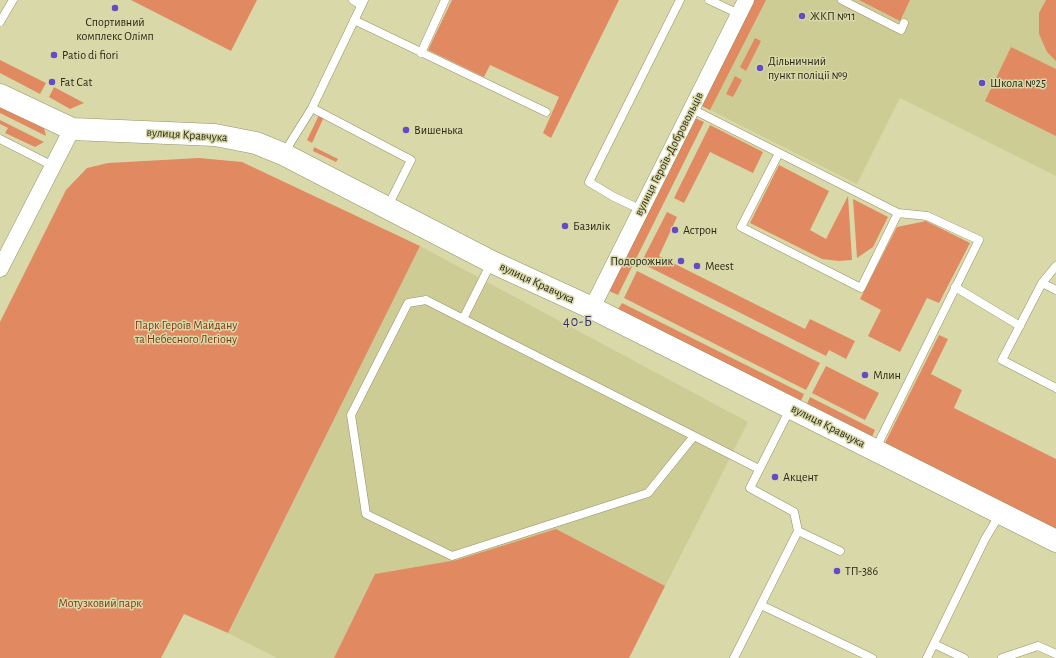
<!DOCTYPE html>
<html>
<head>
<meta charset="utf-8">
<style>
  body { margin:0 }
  canvas { display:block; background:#d9d8a9 }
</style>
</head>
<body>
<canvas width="1056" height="658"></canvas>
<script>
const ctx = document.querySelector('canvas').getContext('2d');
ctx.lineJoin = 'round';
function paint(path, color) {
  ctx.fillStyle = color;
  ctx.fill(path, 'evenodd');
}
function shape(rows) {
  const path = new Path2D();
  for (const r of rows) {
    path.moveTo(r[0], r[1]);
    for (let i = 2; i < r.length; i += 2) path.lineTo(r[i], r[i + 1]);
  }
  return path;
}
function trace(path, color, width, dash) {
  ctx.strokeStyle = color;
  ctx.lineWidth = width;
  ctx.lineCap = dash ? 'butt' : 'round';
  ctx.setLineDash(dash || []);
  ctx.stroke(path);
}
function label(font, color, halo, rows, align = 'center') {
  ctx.font = font + ' "Alegreya Sans",sans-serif';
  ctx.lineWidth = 3;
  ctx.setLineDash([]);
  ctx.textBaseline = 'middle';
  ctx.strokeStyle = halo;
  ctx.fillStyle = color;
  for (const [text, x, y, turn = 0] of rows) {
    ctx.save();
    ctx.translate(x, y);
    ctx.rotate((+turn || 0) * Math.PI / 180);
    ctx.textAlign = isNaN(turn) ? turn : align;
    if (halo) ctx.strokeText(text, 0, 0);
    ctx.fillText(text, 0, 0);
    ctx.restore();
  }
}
const built = shape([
  [754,0,1056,0,1056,176,900,98,857,184,702,106],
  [420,246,748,422,629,658,277,658,228,633]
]);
const green = shape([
  [131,0,257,0,231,51],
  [452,0,619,0,551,138,543,133,559,97,490,65,484,77,428,50],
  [754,0,766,0,710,110,702,106],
  [859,0,910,0,900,21],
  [1046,0,1056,0,1056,61,1047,52,1039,34,1039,13],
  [755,38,761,41,746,71,740,67],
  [1011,47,1056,69,1056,136,985,101],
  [0,60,46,83,40,94,0,73],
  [735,76,742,80,733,97,726,94],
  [54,87,84,103,70,109,49,97],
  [0,105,44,128,46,136,0,113],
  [319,115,324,117,312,143,307,140],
  [695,118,704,122,618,295,609,291],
  [0,120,44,142,35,147,5,133,8,128,0,124],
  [710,125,763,152,753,173,710,152,684,203,674,198],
  [314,147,338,159,336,162,313,151],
  [199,158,242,162,420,246,228,633,184,614,161,658,0,658,0,322,66,190,87,168,108,163],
  [779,165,829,191,810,230,826,239,848,196,852,260,839,261,822,259,750,223],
  [853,199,888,217,873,247,857,258],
  [667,212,677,217,659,256,805,329,810,319,855,341,846,359,829,350,826,356,641,263],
  [926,221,970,243,939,303,927,298,900,352,868,336,881,310,860,299,897,227],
  [637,271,820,363,806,390,624,298],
  [622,303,804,394,800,403,617,311],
  [939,335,948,339,931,374,962,390,954,408,1056,459,1056,533,883,447],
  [826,366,879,393,865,420,812,393],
  [810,397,875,430,871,439,806,406],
  [556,529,665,586,629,658,334,658,375,574,457,560]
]);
const lane = shape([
  [353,0,361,5],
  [709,0,739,14],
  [842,0,901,30,904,23],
  [354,20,546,112],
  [0,22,13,0],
  [421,53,445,0],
  [312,108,411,160,387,208],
  [692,109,898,213,927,216,979,240,875,450],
  [0,139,53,166],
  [284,153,312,108,364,0],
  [779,153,741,227,861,288,898,213],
  [642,210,614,197,589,182,680,0],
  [1056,266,1042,283,1002,360,1056,388],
  [1042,283,1056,290],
  [955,287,1020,326],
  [426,300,538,357,694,436,648,493,452,556,366,514,351,415,408,303,426,300],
  [463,319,491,263],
  [694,436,759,469],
  [798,531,840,551],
  [761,605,872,658],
  [934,644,964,658],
  [734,658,798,531,794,512,750,488,790,409],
  [927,658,985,539,1000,514],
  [1002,658,1038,646,1056,654]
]);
const street = shape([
  [0,269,72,129],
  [592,308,746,0]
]);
const secondary = shape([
  [0,95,72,129,215,135,256,143,283,154,492,262,592,308,1056,541]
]);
const markers = [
  [115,8,4,"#614cc5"],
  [802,16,4,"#614cc5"],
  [54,55,4,"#614cc5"],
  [760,68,4,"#614cc5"],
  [52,82,4,"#614cc5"],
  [982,83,4,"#614cc5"],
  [406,130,4,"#614cc5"],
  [565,226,4,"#614cc5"],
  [675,230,4,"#614cc5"],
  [681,261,4,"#614cc5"],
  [697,266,4,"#614cc5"],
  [865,375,4,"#614cc5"],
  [775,477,4,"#614cc5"],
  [837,571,4,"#614cc5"]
];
const poiNames = [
  ["ЖКП №11",810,16],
  ["Спортивний",115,22,"center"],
  ["комплекс Олімп",115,36,"center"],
  ["Patio di fiori",62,55],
  ["Дільничний",768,61],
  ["пункт поліції №9",768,75],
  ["Fat Саt",60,82],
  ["Школа №25",990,83],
  ["Вишенька",414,130],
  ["Базилік",573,226],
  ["Астрон",683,230],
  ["Подорожник",673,261,"right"],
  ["Meest",705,266],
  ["Млин",873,375],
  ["Акцент",783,477],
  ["ТП-386",845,571]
];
const streetNames = [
  ["вулиця Кравчука",187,135,4],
  ["вулиця Героїв-Добровольців",669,154,-63],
  ["вулиця Кравчука",537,283,25],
  ["вулиця Кравчука",828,426,27]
];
const parkNames = [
  ["Парк Героїв Майдану",186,325],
  ["та Небесного Легіону",186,339],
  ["Мотузковий парк",100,603]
];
const quarterNames = [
  ["40-Б",578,322]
];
paint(built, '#cecc95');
paint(green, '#e18a61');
trace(lane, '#949266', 9);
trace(street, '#949266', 17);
trace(secondary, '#949266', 23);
trace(lane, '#fff', 8);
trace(street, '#fff', 16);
trace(secondary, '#fff', 22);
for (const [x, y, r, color] of markers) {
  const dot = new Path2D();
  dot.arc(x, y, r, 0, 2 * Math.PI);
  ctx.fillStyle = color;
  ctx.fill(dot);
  trace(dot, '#d9d8a9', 1.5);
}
label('12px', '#2b2a18', '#d9d8a9', poiNames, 'left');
label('12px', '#2b2a18', '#d9d8a9', streetNames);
label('12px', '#803a13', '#d9d8a9', parkNames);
ctx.letterSpacing = '1px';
label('14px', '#362e69', '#d9d8a9', quarterNames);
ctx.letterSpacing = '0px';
</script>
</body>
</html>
